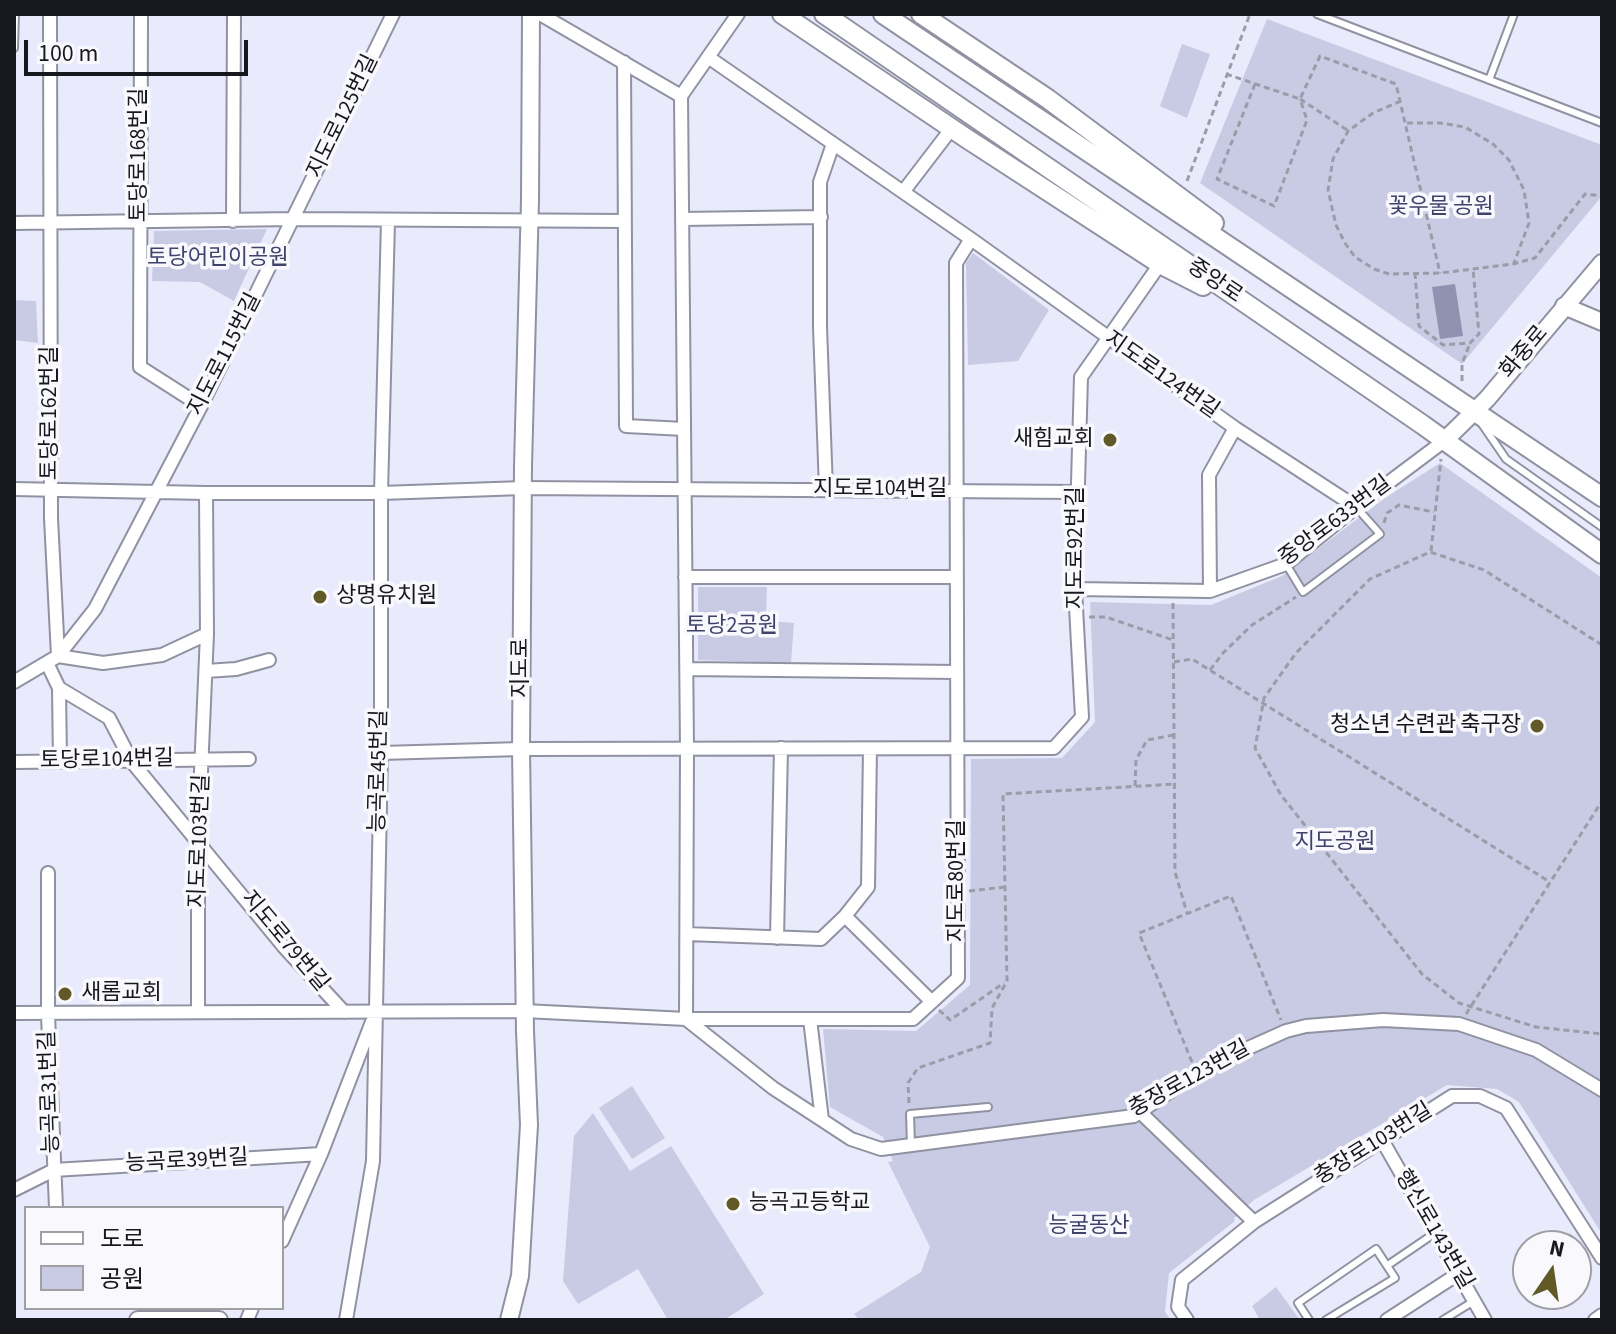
<!DOCTYPE html>
<html>
<head>
<meta charset="utf-8">
<style>
  body { margin:0 }
  #map { position:relative; width:1616px; height:1334px; overflow:hidden; background:#e9ebfc; font-family:"Source Sans 3","Noto Sans KR",sans-serif }
  canvas { display:block }
  .frame { position:absolute; inset:0; border:16px solid #17181e; pointer-events:none }
  .legend { position:absolute; left:24px; top:1206px; width:260px; height:104px; box-sizing:border-box; background:#f9f9fd; border:2px solid #9f9fa4; margin:0; padding:10px 14px; list-style:none; font-size:24px; color:#17181e }
  .legend li { display:flex; align-items:center; gap:16px; height:40px }
  .legend b { width:40px; border:2px solid #9f9fa4 }
  .north { position:absolute; left:1512px; top:1230px; width:80px; height:80px; box-sizing:border-box; background:#f9f9fd; border:2px solid #9f9fa4; border-radius:50%; rotate:13deg; font-size:22px; font-weight:700; line-height:32px; text-align:center; color:#17181e }
  .north::after { content:''; display:block; margin:auto; width:28px; height:36px; background:#615926; clip-path:polygon(50% 0,100% 100%,50% 72%,0 100%) }
  .scale { position:absolute; left:24px; top:40px; width:224px; height:36px; box-sizing:border-box; border:4px solid #17181e; border-top:0; padding-left:10px; font-size:24px; line-height:28px; white-space:nowrap; color:#17181e; -webkit-text-stroke:6px #f9f9fd; paint-order:stroke }
</style>
</head>
<body>
<div id="map">
<canvas width="1616" height="1334"></canvas>
<div class="frame"></div>
<ul class="legend">
<li><b style="height:10px;background:#fff"></b>도로</li>
<li><b style="height:22px;background:#c8cbe3"></b>공원</li>
</ul>
<div class="north">N</div>
<div class="scale">100 m</div>
</div>
<script>
const ctx = document.querySelector('canvas').getContext('2d');
ctx.lineJoin = 'round';
function paint(path, color) {
  ctx.fillStyle = color;
  ctx.fill(path, 'evenodd');
}
function shape(rows) {
  const path = new Path2D();
  for (const r of rows) {
    path.moveTo(r[0], r[1]);
    for (let i = 2; i < r.length; i += 2) path.lineTo(r[i], r[i + 1]);
  }
  return path;
}
function trace(path, color, width, dash) {
  ctx.strokeStyle = color;
  ctx.lineWidth = width;
  ctx.lineCap = dash ? 'butt' : 'round';
  ctx.setLineDash(dash || []);
  ctx.stroke(path);
}
function label(font, color, halo, rows, align = 'center') {
  ctx.font = font + ' "Source Sans 3","Noto Sans KR",sans-serif';
  ctx.lineWidth = 7;
  ctx.setLineDash([]);
  ctx.textBaseline = 'middle';
  ctx.strokeStyle = halo;
  ctx.fillStyle = color;
  for (const [text, x, y, turn = 0] of rows) {
    ctx.save();
    ctx.translate(x, y);
    ctx.rotate((+turn || 0) * Math.PI / 180);
    ctx.textAlign = isNaN(turn) ? turn : align;
    if (halo) ctx.strokeText(text, 0, 0);
    ctx.fillText(text, 0, 0);
    ctx.restore();
  }
}
const green = shape([
  [1267,19,1602,145,1602,196,1462,364,1200,183],
  [1182,44,1210,54,1187,118,1160,106],
  [267,229,234,301,200,282,152,281,154,231],
  [973,253,1049,310,1018,361,968,365,966,263],
  [14,300,36,301,38,343,14,340],
  [1440,463,1602,578,1602,1234,1519,1102,1497,1089,1447,1085,1254,1200,1234,1218,1235,1221,1169,1273,1165,1312,1171,1320,859,1320,854,1314,921,1272,930,1247,888,1162,893,1161,883,1137,830,1107,823,1029,916,1031,970,985,971,759,1062,758,1095,722,1090,602,1211,605,1282,576,1385,498],
  [698,587,767,587,766,621,794,623,791,663,698,660],
  [632,1086,665,1138,632,1159,599,1108],
  [593,1113,630,1171,671,1146,764,1294,724,1320,668,1320,638,1269,578,1304,563,1281,574,1136],
  [1276,1287,1300,1320,1260,1320,1252,1306]
]);
const water = shape([
  [1455,284,1463,336,1440,339,1432,287]
]);
const path = shape([
  [1226,74,1300,99,1320,56,1396,84,1440,273],
  [1255,84,1217,179,1274,206,1307,120,1300,99],
  [1300,99,1347,130],
  [1401,101,1373,113,1348,131,1333,159,1328,190,1336,225,1345,243,1355,257,1374,269,1389,274,1440,273,1513,264,1535,258,1585,194,1602,196],
  [1407,123,1440,123,1465,127,1493,144,1509,160,1524,190,1529,223,1514,263],
  [1187,181,1250,14],
  [1415,273,1419,326,1443,345,1470,343,1479,334,1473,269],
  [1462,381,1462,364,1470,343],
  [1384,523,1387,513,1399,505,1434,512],
  [1431,551,1441,459],
  [1173,603,1175,872,1187,913],
  [1089,617,1106,617,1173,640],
  [1602,645,1484,570,1430,552,1370,579,1296,653,1264,698,1255,748,1281,795,1422,974,1459,1003,1536,1027,1602,1034],
  [1174,662,1192,659,1550,882],
  [1210,670,1223,653,1252,625,1296,597],
  [1135,786,1136,760,1147,740,1174,735],
  [969,891,1005,887],
  [939,1010,950,1020,1004,983],
  [1466,1014,1602,801],
  [1192,1062,1139,933,1231,896,1281,1020],
  [909,1103,908,1083,918,1068,990,1043,992,1008,1007,981,1003,794,1176,784]
]);
const lane = shape([
  [1317,14,1602,123],
  [14,48,15,14],
  [1489,80,1514,14],
  [1482,424,1506,459,1602,527],
  [1286,564,1303,592,1380,534,1357,508],
  [911,1145,910,1114,988,1107],
  [1388,1265,1435,1233],
  [1309,1320,1298,1303,1376,1249,1395,1278,1326,1320],
  [1443,1320,1474,1301]
]);
const street = shape([
  [50,14,51,518,58,656],
  [141,14,140,367,201,406],
  [540,14,681,96],
  [738,14,681,96,687,749,686,1019,773,1088,822,1120],
  [708,57,971,239,1235,428,1356,507],
  [624,62,626,426,684,429],
  [903,192,952,128],
  [682,219,821,217],
  [233,221,234,14],
  [14,223,294,219,625,221],
  [14,489,206,493,381,493,523,488,1076,492],
  [826,489,820,327,820,182,833,144],
  [685,577,956,577],
  [1075,589,1210,591,1286,564,1356,507,1444,441],
  [1210,591,1209,475,1235,428],
  [58,656,103,663,162,655,207,634],
  [47,663,59,688,60,761],
  [687,669,956,672],
  [206,671,236,669,269,660],
  [14,682,58,656,95,609,201,406,393,14],
  [59,688,109,718,132,762,284,947,344,1012],
  [381,753,521,749,1054,748,1082,717,1075,589,1081,377,1160,264],
  [14,762,249,759],
  [48,873,48,1015,56,1208],
  [845,916,932,1002],
  [687,934,821,939,845,916,868,887,870,749],
  [777,938,781,748],
  [198,1012,198,840,207,634,206,493],
  [14,1013,524,1011,686,1019,913,1019,958,978,956,263,971,239],
  [810,1019,822,1120,851,1139,881,1149,1134,1116,1206,1067,1286,1031,1306,1026,1383,1020,1459,1024,1536,1050,1602,1090],
  [1140,1112,1254,1222],
  [1382,1140,1485,1320],
  [14,1190,54,1170,321,1154],
  [282,1241,321,1154,372,1022],
  [247,1320,252,1308],
  [346,1320,373,1161,381,753,381,493,388,221],
  [1187,1320,1178,1307,1182,1280,1254,1222,1452,1096,1480,1096,1506,1108,1602,1258],
  [1387,1320,1458,1274],
  [1595,1320,1602,1315]
]);
const secondary = shape([
  [1564,306,1602,322],
  [1444,441,1487,399,1602,263],
  [138,1320,219,1320],
  [509,1320,520,1276,529,1125,525,1031,521,749,523,466,530,200,531,14]
]);
const primary = shape([
  [782,14,966,138,1160,264,1203,286],
  [824,14,1423,425,1602,554],
  [883,14,1602,497],
  [921,14,1048,99,1214,223]
]);
const markers = [
  [1110,440,8,"#615926"],
  [320,597,8,"#615926"],
  [1537,726,8,"#615926"],
  [65,994,8,"#615926"],
  [733,1204,8,"#615926"]
];
const streetNames = [
  ["지도로125번길",344,117,-64],
  ["토당로168번길",140,155,-90],
  ["중앙로",1214,282,34],
  ["화중로",1525,353,-50],
  ["지도로115번길",226,355,-63],
  ["지도로124번길",1161,376,35],
  ["토당로162번길",51,413,-90],
  ["지도로104번길",880,490],
  ["중앙로633번길",1336,522,-37],
  ["지도로92번길",1077,548,-90],
  ["지도로",522,668,-90],
  ["토당로104번길",107,761,-1],
  ["능곡로45번길",380,771,-89],
  ["지도로103번길",201,841,-88],
  ["지도로80번길",958,881,-90],
  ["지도로79번길",284,942,50],
  ["충장로123번길",1190,1080,-29],
  ["능곡로31번길",51,1092,-92],
  ["충장로103번길",1374,1145,-32],
  ["능곡로39번길",187,1162,-3],
  ["행신로143번길",1433,1230,60]
];
const parkNames = [
  ["꽃우물 공원",1441,208],
  ["토당어린이공원",218,259],
  ["토당2공원",732,627],
  ["지도공원",1335,843],
  ["능굴동산",1089,1227]
];
const poiNames = [
  ["새힘교회",1094,440,"right"],
  ["상명유치원",336,597],
  ["청소년 수련관 축구장",1521,726,"right"],
  ["새롬교회",81,994],
  ["능곡고등학교",749,1204]
];
paint(green, '#c8cbe3');
paint(water, '#9093b0');
trace(lane, '#9092a2', 10);
trace(street, '#9092a2', 16);
trace(secondary, '#9092a2', 20);
trace(primary, '#9092a2', 22);
trace(path, '#9b9ca9', 3, [6, 4]);
trace(lane, '#fff', 6);
trace(street, '#fff', 12);
trace(secondary, '#fff', 16);
trace(primary, '#fff', 18);
for (const [x, y, r, color] of markers) {
  const dot = new Path2D();
  dot.arc(x, y, r, 0, 2 * Math.PI);
  ctx.fillStyle = color;
  ctx.fill(dot);
  trace(dot, '#f9f9fd', 3);
}
label('22px', '#17181e', '#f9f9fd', streetNames);
label('22px', '#40426d', '#f9f9fd', parkNames);
label('22px', '#17181e', '#f9f9fd', poiNames, 'left');
</script>
</body>
</html>
